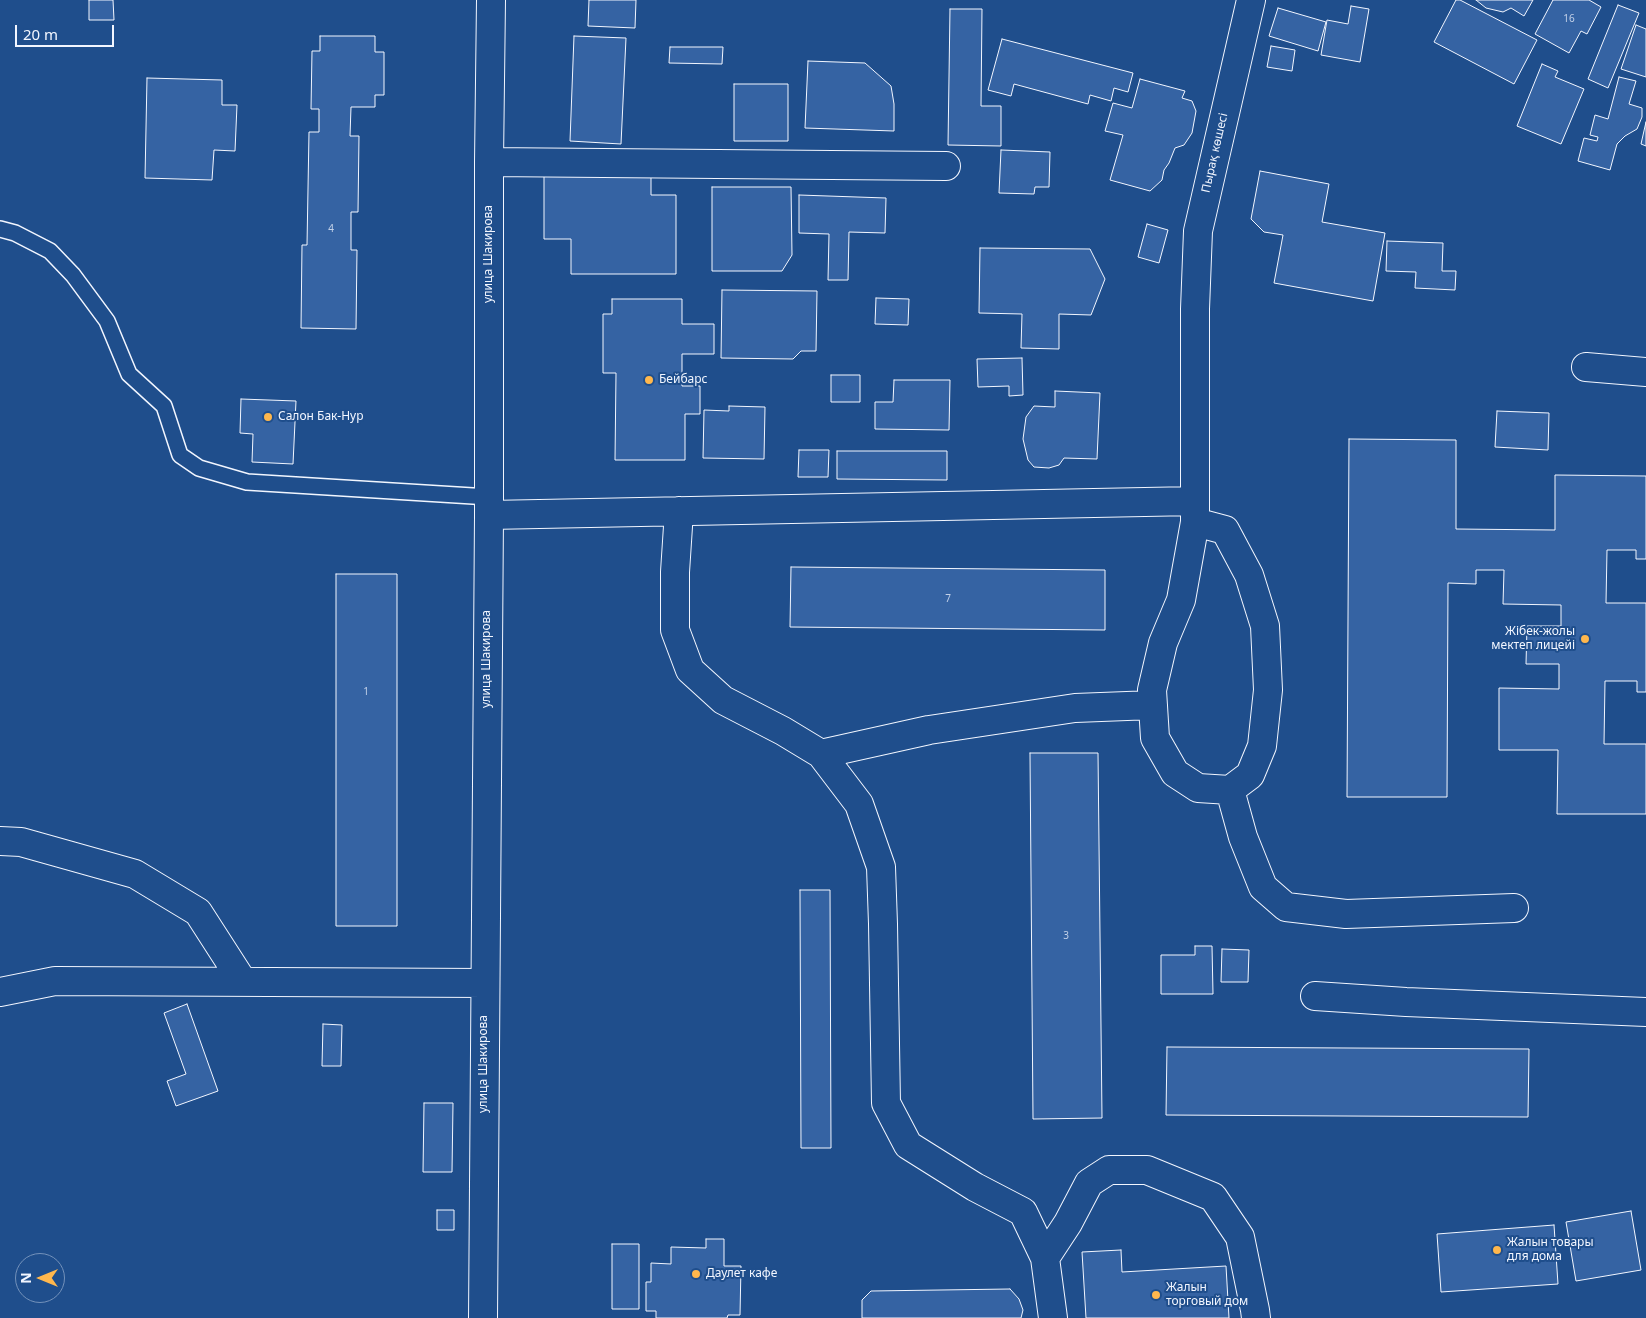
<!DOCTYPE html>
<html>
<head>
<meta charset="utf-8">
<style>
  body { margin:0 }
  #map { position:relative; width:1646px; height:1318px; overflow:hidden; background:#1f4e8c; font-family:"Noto Sans",sans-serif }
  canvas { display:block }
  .north { position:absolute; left:15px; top:1253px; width:50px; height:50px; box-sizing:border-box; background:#1f4e8c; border:1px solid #7391ba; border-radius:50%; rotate:270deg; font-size:14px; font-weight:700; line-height:20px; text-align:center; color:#f2f6ff }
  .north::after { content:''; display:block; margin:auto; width:18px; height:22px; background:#ffb74d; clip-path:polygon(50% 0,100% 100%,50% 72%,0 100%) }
  .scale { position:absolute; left:15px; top:25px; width:99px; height:22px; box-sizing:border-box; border:2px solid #f2f6ff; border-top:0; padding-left:6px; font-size:15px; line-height:18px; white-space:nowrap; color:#f2f6ff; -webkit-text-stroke:4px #1f4e8c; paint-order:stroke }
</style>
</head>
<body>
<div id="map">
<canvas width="1646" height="1318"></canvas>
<div class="north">N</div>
<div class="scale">20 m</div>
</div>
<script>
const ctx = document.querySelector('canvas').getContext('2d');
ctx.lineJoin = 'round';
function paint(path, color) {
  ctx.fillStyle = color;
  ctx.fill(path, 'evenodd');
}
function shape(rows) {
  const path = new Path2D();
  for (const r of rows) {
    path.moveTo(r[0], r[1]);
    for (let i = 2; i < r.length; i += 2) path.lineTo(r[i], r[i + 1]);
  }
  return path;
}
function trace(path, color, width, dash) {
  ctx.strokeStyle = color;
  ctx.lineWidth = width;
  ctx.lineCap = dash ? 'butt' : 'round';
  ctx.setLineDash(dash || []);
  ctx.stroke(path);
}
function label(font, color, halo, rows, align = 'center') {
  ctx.font = font + ' "Noto Sans",sans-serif';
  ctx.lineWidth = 4;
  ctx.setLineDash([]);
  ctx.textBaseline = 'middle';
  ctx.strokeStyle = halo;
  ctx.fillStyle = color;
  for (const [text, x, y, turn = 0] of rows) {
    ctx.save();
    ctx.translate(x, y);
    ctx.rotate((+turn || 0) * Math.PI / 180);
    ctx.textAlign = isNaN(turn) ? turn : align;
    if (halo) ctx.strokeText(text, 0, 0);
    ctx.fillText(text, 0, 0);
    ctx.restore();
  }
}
const building = shape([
  [89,0,113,0,114,20,89,20,89,0],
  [589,0,636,0,635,28,588,26,589,0],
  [1456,0,1460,0,1537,40,1514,84,1434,42,1456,0],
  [1476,0,1533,0,1524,16,1511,8,1503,12,1486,8,1476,0],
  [1553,0,1589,0,1601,7,1587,34,1581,31,1569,53,1535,34,1553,0],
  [1618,5,1639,13,1608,88,1588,79,1618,5],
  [1351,6,1369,9,1360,62,1321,55,1327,20,1348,24,1351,6],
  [1278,8,1326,22,1318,51,1269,36,1278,8],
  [950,9,982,9,981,106,1001,106,1001,146,948,145,950,9],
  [1636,25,1646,29,1646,77,1621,69,1636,25],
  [320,36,375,36,375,52,384,52,384,95,375,95,375,107,351,107,350,136,359,136,358,212,351,212,351,250,357,250,356,329,301,328,302,245,307,245,309,132,319,132,319,109,311,109,312,51,320,51,320,36],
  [574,36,626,38,621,144,570,141,574,36],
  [1002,39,1133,73,1128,92,1114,88,1111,101,1090,95,1088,104,1014,84,1011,96,988,90,1002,39],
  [1271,46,1295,50,1292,71,1267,67,1271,46],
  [670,47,723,47,722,64,669,63,670,47],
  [808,61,865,63,891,86,894,104,894,131,805,128,808,61],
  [1542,64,1558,71,1555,77,1584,89,1561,144,1517,126,1542,64],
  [1619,77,1636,81,1629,104,1642,108,1642,117,1637,129,1625,136,1617,144,1610,170,1578,161,1584,138,1597,141,1598,137,1590,135,1595,115,1608,119,1619,77],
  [147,78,222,80,222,105,237,105,235,151,214,150,212,180,145,178,147,78],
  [1140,79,1185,91,1182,98,1192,101,1196,111,1192,133,1184,145,1175,148,1169,163,1164,170,1162,180,1150,191,1110,180,1123,135,1105,131,1113,103,1132,108,1140,79],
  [734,84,788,84,788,141,734,141,734,84],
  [1646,122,1646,146,1641,144,1646,122],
  [1001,150,1050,152,1049,187,1035,187,1034,194,999,193,1001,150],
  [1260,171,1329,184,1322,222,1385,233,1373,301,1274,283,1283,235,1264,232,1251,219,1260,171],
  [544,175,651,175,651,195,676,195,676,274,571,274,571,239,544,239,544,175],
  [712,187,791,187,792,255,782,271,712,271,712,187],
  [799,195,886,198,885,233,849,232,848,280,828,280,829,234,799,233,799,195],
  [1147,224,1168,230,1159,263,1138,257,1147,224],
  [1387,241,1443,243,1442,271,1456,271,1455,290,1415,288,1416,272,1386,271,1387,241],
  [980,248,1090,249,1105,279,1091,315,1059,314,1059,349,1021,348,1022,314,979,313,980,248],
  [722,290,817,291,816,351,801,351,793,359,721,358,722,290],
  [876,298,909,299,908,325,875,324,876,298],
  [612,299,682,299,682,324,714,324,714,354,682,354,682,386,700,386,700,414,685,414,685,460,615,460,616,373,603,373,603,314,612,314,612,299],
  [1022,358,1023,395,1009,396,1009,386,978,387,977,359,1022,358],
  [831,375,860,375,860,402,831,402,831,375],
  [894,380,950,380,949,430,875,429,875,402,893,402,894,380],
  [1055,391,1100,393,1097,459,1064,458,1059,465,1049,468,1034,467,1028,460,1023,439,1026,417,1034,406,1055,407,1055,391],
  [241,399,296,401,293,464,252,462,253,434,240,433,241,399],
  [729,406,765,407,764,459,703,458,704,410,729,411,729,406],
  [1497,411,1549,413,1548,450,1495,447,1497,411],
  [1349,439,1456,440,1456,529,1555,530,1555,475,1646,476,1646,559,1636,559,1636,550,1607,550,1606,603,1646,603,1646,692,1637,692,1637,681,1605,681,1604,744,1646,744,1646,814,1557,814,1558,750,1499,750,1499,688,1559,689,1559,664,1526,664,1527,626,1561,626,1561,605,1503,604,1504,570,1476,570,1476,584,1448,583,1447,797,1347,797,1349,439],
  [799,450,829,450,828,477,798,477,799,450],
  [837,451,947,451,947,480,837,479,837,451],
  [791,567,1105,570,1105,630,790,627,791,567],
  [336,574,397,574,397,926,336,926,336,574],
  [1030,753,1098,753,1102,1118,1033,1119,1030,753],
  [800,890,830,890,831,1148,801,1148,800,890],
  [1195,946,1212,946,1213,994,1161,994,1161,955,1195,955,1195,946],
  [1222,949,1249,950,1248,982,1221,982,1222,949],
  [187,1004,218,1091,176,1106,167,1081,186,1074,164,1013,187,1004],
  [323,1024,342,1025,341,1066,322,1066,323,1024],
  [1167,1047,1529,1049,1528,1117,1166,1115,1167,1047],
  [424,1103,453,1103,452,1172,423,1172,424,1103],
  [437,1210,454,1210,454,1230,437,1230,437,1210],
  [1631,1211,1641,1270,1576,1281,1566,1222,1631,1211],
  [1554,1225,1558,1284,1441,1292,1437,1234,1554,1225],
  [706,1239,724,1239,724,1266,741,1266,740,1315,728,1315,727,1318,656,1318,656,1311,646,1311,646,1282,651,1282,651,1263,671,1264,671,1247,706,1248,706,1239],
  [612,1244,639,1244,639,1309,612,1309,612,1244],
  [1121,1250,1122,1272,1226,1266,1229,1318,1086,1318,1082,1252,1121,1250],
  [1010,1289,1019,1299,1023,1310,1021,1318,862,1318,862,1300,871,1291,1010,1289]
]);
const service = shape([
  [0,229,15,233,50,251,73,275,107,321,129,374,164,406,180,455,199,468,247,482,489,497]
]);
const minor = shape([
  [1251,0,1198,231,1195,309,1195,522,1181,600,1163,643,1152,690,1155,738,1175,773,1198,788,1230,790,1243,837,1263,887,1286,907,1346,914,1514,908],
  [489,162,946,166],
  [1586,367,1646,372],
  [679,511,675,572,675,630,690,670,723,700,783,731,821,754,859,804,881,867,883,924,886,1103,908,1145,975,1187,1023,1212,1045,1258,1053,1318],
  [489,515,1195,501],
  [1195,522,1225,530,1249,575,1265,626,1268,690,1262,746,1250,775,1230,790],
  [821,754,929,730,1075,708,1153,705],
  [0,841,21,842,135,874,198,912,243,982],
  [0,992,55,981,485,983],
  [1315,996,1406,1002,1646,1012],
  [1045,1258,1068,1223,1089,1183,1109,1170,1147,1170,1213,1197,1240,1237,1255,1310,1256,1318],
  [483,1318,489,515,489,162,491,0]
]);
const markers = [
  [649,380,5,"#ffb74d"],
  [268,417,5,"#ffb74d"],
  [1585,639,5,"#ffb74d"],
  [1497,1250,5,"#ffb74d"],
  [696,1274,5,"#ffb74d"],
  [1156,1295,5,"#ffb74d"]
];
const numberNames = [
  ["16",1569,19],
  ["4",331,229],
  ["7",948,599],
  ["1",366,692],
  ["3",1066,936]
];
const streetNames = [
  ["Пырақ көшесі",1215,153,-77],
  ["улица Шакирова",489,254,-90],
  ["улица Шакирова",487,659,-90],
  ["улица Шакирова",484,1064,-90]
];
const poiNames = [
  ["Бейбарс",659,380],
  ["Салон Бак-Нур",278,417],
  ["Жібек-жолы",1575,632,"right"],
  ["мектеп лицейі",1575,646,"right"],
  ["Жалын товары",1507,1243],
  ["для дома",1507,1257],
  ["Даулет кафе",706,1274],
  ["Жалын",1166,1288],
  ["торговый дом",1166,1302]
];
paint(building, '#3563a3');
trace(building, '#f2f6ff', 1);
trace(service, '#f2f6ff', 18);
trace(minor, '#f2f6ff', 30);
trace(service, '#1f4e8c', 15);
trace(minor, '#1f4e8c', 28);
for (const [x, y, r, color] of markers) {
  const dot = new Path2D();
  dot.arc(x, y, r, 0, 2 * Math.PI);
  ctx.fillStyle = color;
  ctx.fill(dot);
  trace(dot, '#1f4e8c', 2);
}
label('10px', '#c3d1e8', null, numberNames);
label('12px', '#f2f6ff', '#1f4e8c', streetNames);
label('12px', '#f2f6ff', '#1f4e8c', poiNames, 'left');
</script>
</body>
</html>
